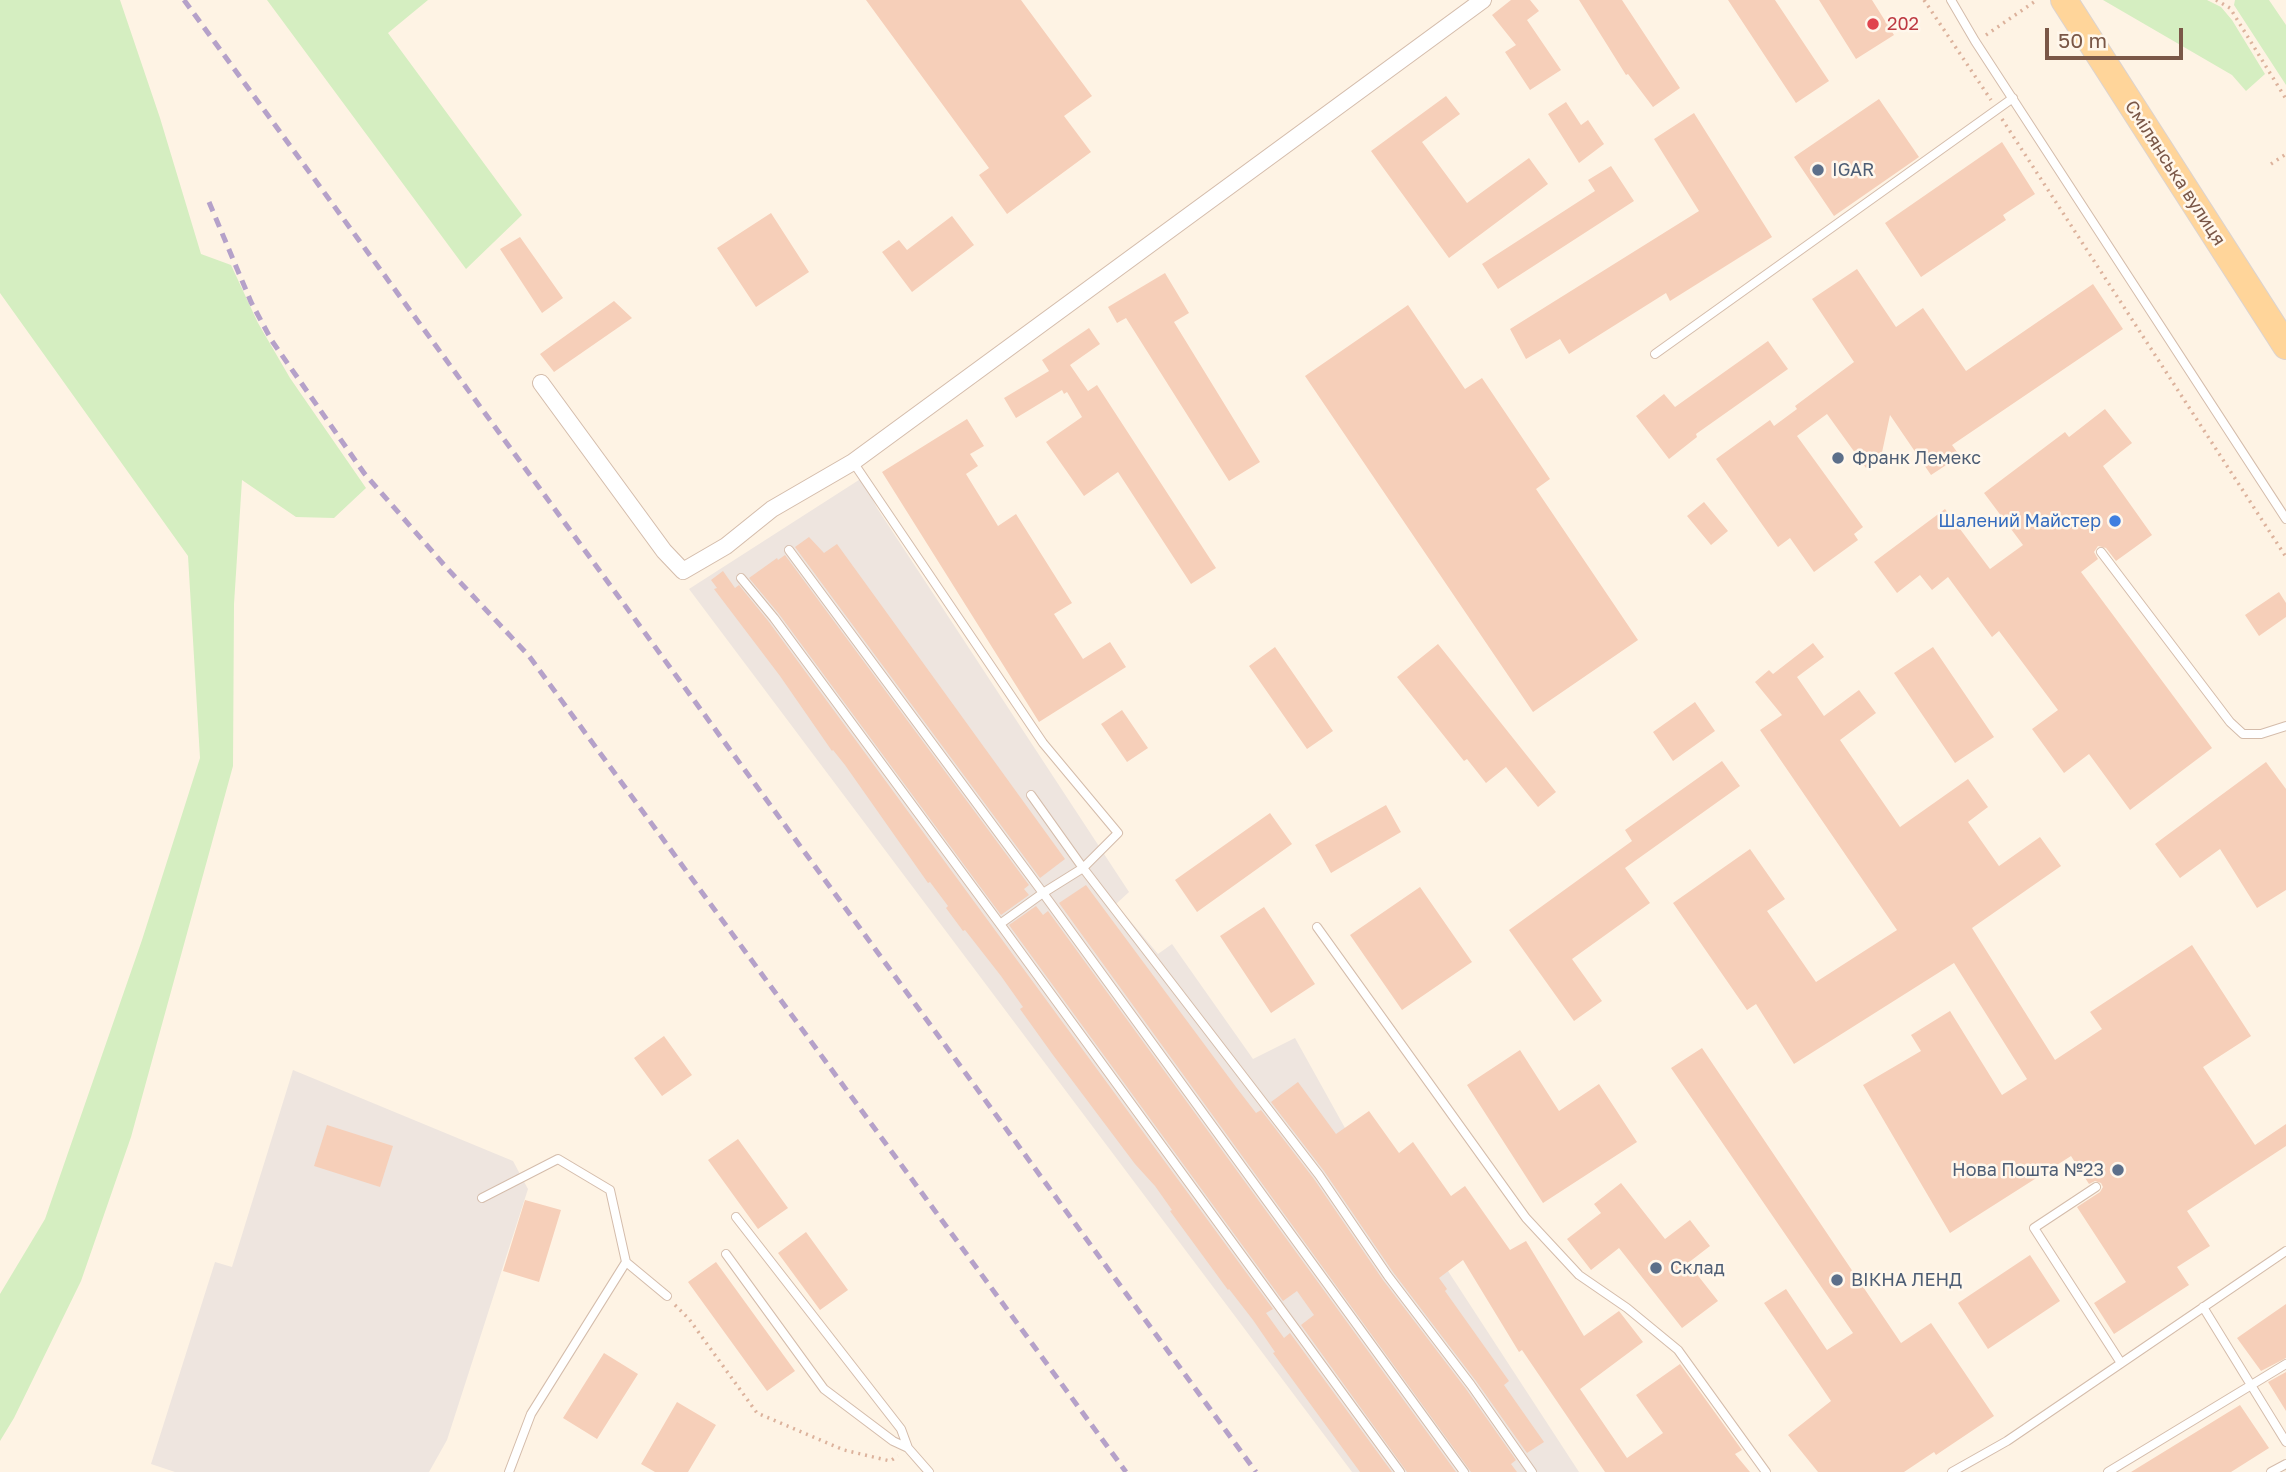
<!DOCTYPE html>
<html>
<head>
<meta charset="utf-8">
<style>
  body { margin:0 }
  #map { position:relative; width:2286px; height:1472px; overflow:hidden; background:#fef3e4; font-family:"Golos Text",sans-serif }
  canvas { display:block }
  .scale { position:absolute; left:2045px; top:28px; width:138px; height:32px; box-sizing:border-box; border:4px solid #7a5747; border-top:0; padding-left:9px; font-size:21px; line-height:24px; white-space:nowrap; color:#7a5747; -webkit-text-stroke:5px #fff7ec; paint-order:stroke }
</style>
</head>
<body>
<div id="map">
<canvas width="2286" height="1472"></canvas>
<div class="scale">50 m</div>
</div>
<script>
const ctx = document.querySelector('canvas').getContext('2d');
ctx.lineJoin = 'round';
function paint(path, color) {
  ctx.fillStyle = color;
  ctx.fill(path, 'evenodd');
}
function shape(rows) {
  const path = new Path2D();
  for (const r of rows) {
    path.moveTo(r[0], r[1]);
    for (let i = 2; i < r.length; i += 2) path.lineTo(r[i], r[i + 1]);
  }
  return path;
}
function trace(path, color, width, dash) {
  ctx.strokeStyle = color;
  ctx.lineWidth = width;
  ctx.lineCap = dash ? 'butt' : 'round';
  ctx.setLineDash(dash || []);
  ctx.stroke(path);
}
function label(font, color, halo, rows, align = 'center') {
  ctx.font = font + ' "Golos Text",sans-serif';
  ctx.lineWidth = 5;
  ctx.setLineDash([]);
  ctx.textBaseline = 'middle';
  ctx.strokeStyle = halo;
  ctx.fillStyle = color;
  for (const [text, x, y, turn = 0] of rows) {
    ctx.save();
    ctx.translate(x, y);
    ctx.rotate((+turn || 0) * Math.PI / 180);
    ctx.textAlign = isNaN(turn) ? turn : align;
    if (halo) ctx.strokeText(text, 0, 0);
    ctx.fillText(text, 0, 0);
    ctx.restore();
  }
}
const industrial = shape([
  [862,478,877,508,1129,892,1116,904,1158,954,1172,944,1253,1059,1295,1038,1345,1128,1448,1271,1579,1472,1352,1472,689,589],
  [293,1070,513,1161,528,1189,447,1440,429,1472,175,1472,151,1464,215,1262,232,1267]
]);
const green = shape([
  [0,0,120,0,160,118,201,254,231,265,258,323,290,378,366,488,334,518,296,517,242,480,234,604,233,766,131,1137,81,1281,14,1418,0,1441,0,1294,45,1219,142,940,200,758,188,556,0,293],
  [267,0,428,0,388,33,522,215,466,269],
  [2103,0,2207,0,2221,7,2232,20,2265,74,2246,91,2232,75],
  [2235,0,2269,0,2286,25,2286,85,2234,5]
]);
const building = shape([
  [866,0,1021,0,1092,96,1064,116,1091,152,1007,214,979,175,989,168],
  [1511,0,1530,0,1539,11,1527,20,1561,70,1530,90,1505,52,1516,45,1492,15],
  [1579,0,1622,0,1680,88,1653,107,1628,74,1626,75],
  [1728,0,1775,0,1829,81,1796,103],
  [1819,0,1872,0,1894,35,1856,59],
  [1446,96,1460,114,1422,142,1467,203,1529,158,1548,184,1449,258,1371,151],
  [1879,99,1919,157,1834,216,1794,157],
  [1566,102,1581,125,1588,120,1604,144,1579,163,1548,114],
  [1694,113,1772,237,1670,301,1666,293,1569,354,1560,339,1526,359,1510,329,1699,211,1654,139],
  [2002,142,2035,194,2003,215,2006,220,1921,277,1885,223],
  [1611,166,1634,201,1498,289,1482,264,1595,191,1588,180],
  [771,213,809,272,756,307,717,248],
  [952,216,974,245,912,292,882,252,899,240,907,250],
  [520,237,563,298,542,313,500,249],
  [1857,269,1896,327,1923,308,1966,371,2093,284,2123,329,1952,445,1960,456,1931,475,1890,415,1881,457,1866,468,1827,414,1797,436,1863,527,1854,534,1858,540,1814,572,1790,538,1778,547,1716,459,1770,420,1774,426,1797,409,1795,406,1854,362,1812,299],
  [1165,273,1189,313,1174,322,1260,462,1229,481,1126,318,1117,323,1108,307],
  [614,301,632,318,554,372,540,354],
  [1408,305,1465,389,1482,378,1550,479,1536,489,1638,640,1533,712,1305,376],
  [1089,328,1100,344,1070,365,1088,391,1097,385,1216,568,1191,584,1118,472,1084,496,1046,442,1082,417,1067,392,1064,394,1062,390,1016,418,1004,398,1049,371,1042,360],
  [1768,341,1788,369,1696,434,1697,437,1669,459,1636,416,1664,394,1675,407],
  [2105,409,2132,443,2103,466,2152,535,2116,561,2106,548,2098,546,2094,552,2098,559,2081,572,2212,748,2130,810,2089,754,2064,773,2032,729,2058,710,1999,631,1992,637,1948,577,1932,590,1920,575,1897,593,1874,562,1945,509,1990,569,2023,545,1984,493,2065,432,2069,437],
  [967,419,984,446,970,454,978,466,966,474,998,526,1016,514,1072,603,1054,614,1083,659,1110,642,1126,667,1039,722,882,472],
  [1704,502,1728,531,1711,545,1687,516],
  [809,537,824,553,837,544,1065,859,1040,878,795,547],
  [785,555,1029,885,1024,889,1029,895,1001,915,779,614,749,578,777,558,778,560],
  [723,571,735,588,739,585,769,622,1273,1309,1266,1313,1284,1338,1290,1333,1392,1472,1360,1472,1273,1353,1275,1352,1253,1320,1229,1289,1228,1290,1170,1211,1172,1210,1155,1186,1135,1164,1053,1055,1020,1009,1023,1007,1001,976,965,930,963,931,946,908,948,906,930,882,928,883,845,765,833,750,832,751,780,676,714,589,717,588,711,580],
  [2279,592,2286,603,2286,617,2259,636,2245,615],
  [1813,643,1824,657,1797,677,1824,716,1859,690,1876,713,1840,740,1900,827,1968,779,1988,807,1968,822,1999,866,2040,837,2061,866,1972,928,2055,1060,2102,1029,2090,1012,2192,945,2251,1036,2203,1067,2255,1145,2286,1124,2286,1146,2187,1211,2210,1246,2177,1267,2189,1285,2114,1334,2094,1303,2126,1282,2077,1207,2100,1192,2103,1187,2101,1183,2095,1181,2089,1184,2071,1156,1950,1233,1863,1085,1921,1051,1911,1035,1950,1011,2002,1095,2027,1079,1954,963,1794,1064,1756,1004,1747,1010,1673,903,1750,849,1785,899,1767,911,1816,982,1897,930,1760,730,1782,715,1755,682,1769,670,1773,674],
  [1438,644,1556,792,1538,807,1506,767,1486,783,1467,759,1464,761,1397,677],
  [1275,647,1333,731,1307,749,1249,666],
  [1933,647,1994,737,1955,763,1894,673],
  [1695,702,1715,731,1673,761,1653,732],
  [1122,710,1148,748,1127,762,1101,724],
  [1722,761,1740,786,1625,868,1650,903,1572,959,1602,1001,1574,1021,1509,930,1632,841,1625,830],
  [2266,762,2286,789,2286,890,2257,908,2220,849,2180,878,2155,844],
  [1386,805,1401,832,1331,873,1315,845],
  [1270,813,1292,844,1197,912,1175,880],
  [1086,885,1236,1087,1256,1113,1261,1110,1314,1179,1383,1280,1466,1389,1516,1460,1511,1464,1517,1472,1471,1472,1059,903],
  [1420,887,1472,962,1402,1010,1350,935],
  [1036,906,1043,915,1048,911,1456,1472,1407,1472,1301,1325,1314,1315,1297,1291,1283,1301,1009,925],
  [1264,907,1315,984,1271,1013,1220,936],
  [664,1036,692,1075,662,1096,634,1058],
  [1702,1048,1901,1343,1931,1323,1994,1416,1936,1455,1934,1452,1904,1472,1818,1472,1788,1435,1831,1401,1764,1303,1786,1289,1827,1350,1853,1333,1671,1068],
  [1520,1050,1559,1111,1599,1084,1637,1142,1543,1203,1467,1085],
  [1298,1082,1336,1134,1369,1111,1399,1153,1413,1142,1451,1196,1465,1186,1510,1250,1526,1241,1584,1336,1619,1311,1643,1342,1580,1389,1627,1458,1663,1433,1636,1395,1680,1364,1742,1450,1735,1454,1750,1472,1605,1472,1522,1350,1519,1352,1463,1260,1439,1278,1447,1289,1445,1291,1509,1381,1504,1385,1544,1442,1527,1453,1476,1381,1393,1272,1324,1171,1271,1102],
  [327,1125,393,1146,380,1187,314,1166],
  [738,1139,788,1208,758,1229,708,1160],
  [1621,1183,1665,1239,1690,1220,1710,1246,1688,1263,1718,1301,1682,1328,1619,1248,1591,1270,1567,1239,1601,1213,1594,1204],
  [525,1200,561,1210,539,1282,503,1271],
  [806,1232,848,1290,820,1310,778,1253],
  [2030,1255,2060,1301,1988,1349,1958,1303],
  [716,1262,795,1371,767,1391,688,1282],
  [2286,1304,2286,1358,2261,1371,2237,1338],
  [604,1353,638,1374,597,1439,563,1418],
  [2286,1372,2286,1411,2268,1382],
  [677,1402,716,1425,688,1472,655,1472,641,1464],
  [2240,1405,2269,1448,2231,1472,2131,1472]
]);
const path = shape([
  [1924,0,1991,100],
  [2216,0,2230,8,2286,99],
  [1986,35,2037,0],
  [2002,119,2286,557],
  [2271,164,2286,154],
  [675,1305,689,1319,757,1413,844,1450,890,1461,898,1456]
]);
const lane = shape([
  [1951,0,1975,41,2286,519],
  [1655,354,2013,98],
  [853,462,1043,743,1118,833,1083,868,1043,893,1000,924],
  [789,550,1043,893,1464,1472],
  [2101,552,2230,722,2243,734,2261,734,2286,726],
  [741,578,774,618,1000,924,1400,1472],
  [1031,795,1083,868,1319,1175,1388,1276,1471,1385,1532,1472],
  [1317,927,1526,1218,1579,1275,1627,1308,1678,1350,1766,1472],
  [2096,1187,2034,1228,2121,1363],
  [482,1198,558,1159,610,1190,626,1262,531,1414,509,1472],
  [736,1217,901,1429,908,1448,929,1472],
  [726,1254,824,1389,893,1441,908,1448],
  [626,1262,667,1296],
  [2203,1307,2286,1442],
  [1952,1472,2007,1441,2286,1251],
  [2108,1472,2286,1364],
  [2271,1472,2286,1464]
]);
const street = shape([
  [541,383,664,551,683,571,726,546,772,509,853,462,1483,0]
]);
const primary = shape([
  [2064,0,2286,346]
]);
const rail = shape([
  [184,0,1256,1472],
  [209,202,251,302,272,341,364,473,445,566,529,656,1126,1472]
]);
const markers = [
  [1873,24,7,"#e0444e"],
  [1818,170,7,"#5c6f8a"],
  [1838,458,7,"#5c6f8a"],
  [2115,521,7,"#3f7fe0"],
  [2118,1170,7,"#5c6f8a"],
  [1656,1268,7,"#5c6f8a"],
  [1837,1280,7,"#5c6f8a"]
];
const healthNames = [
  ["202",1887,24]
];
const serviceNames = [
  ["IGAR",1832,170],
  ["Франк Лемекс",1852,458],
  ["Нова Пошта №23",2104,1170,"right"],
  ["Склад",1670,1268],
  ["ВІКНА ЛЕНД",1851,1280]
];
const streetNames = [
  ["Смілянська вулиця",2175,173,57]
];
const shopNames = [
  ["Шалений Майстер",2101,521]
];
paint(industrial, '#eee5df');
paint(green, '#d5eec1');
paint(building, '#f6cfb9');
trace(lane, '#d4bcab', 10);
trace(street, '#d4bcab', 18);
trace(primary, '#dcd3cf', 28);
trace(path, '#dcb29c', 3.5, [2, 5]);
trace(lane, '#fff', 8);
trace(street, '#fff', 16);
trace(primary, '#ffd59a', 26);
trace(rail, '#b5a1c9', 5, [10, 7]);
for (const [x, y, r, color] of markers) {
  const dot = new Path2D();
  dot.arc(x, y, r, 0, 2 * Math.PI);
  ctx.fillStyle = color;
  ctx.fill(dot);
  trace(dot, '#fff7ec', 2.5);
}
label('18px', '#be3a42', '#fff7ec', healthNames, 'left');
label('18px', '#4e5e75', '#fff7ec', serviceNames, 'left');
label('18px', '#7a5747', '#fff7ec', streetNames);
label('18px', '#366cbe', '#fff7ec', shopNames, 'right');
</script>
</body>
</html>
